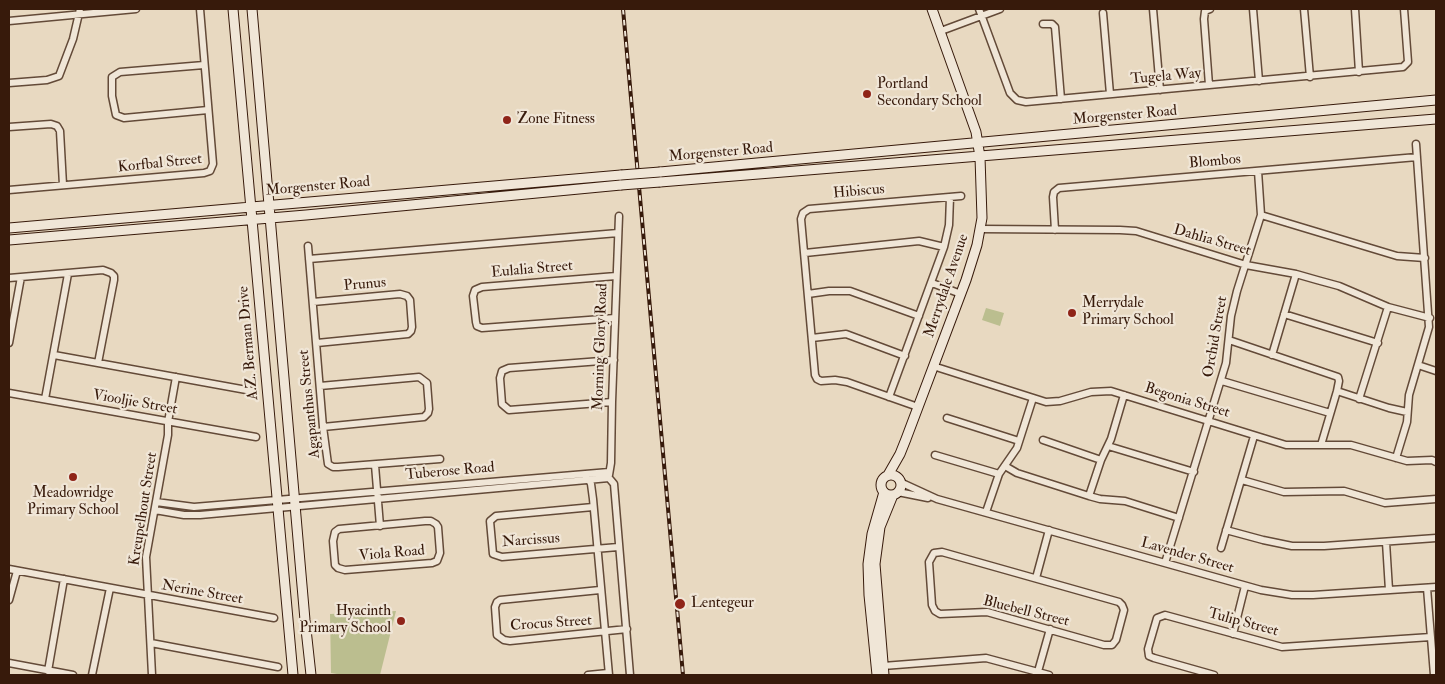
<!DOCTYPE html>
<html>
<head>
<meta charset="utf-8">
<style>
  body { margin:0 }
  #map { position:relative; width:1445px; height:684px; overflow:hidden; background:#e8d9c1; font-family:"IM FELL Double Pica",serif }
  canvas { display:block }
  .frame { position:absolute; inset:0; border:10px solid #371a0b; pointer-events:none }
</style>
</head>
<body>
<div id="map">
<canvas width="1445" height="684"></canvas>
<div class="frame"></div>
</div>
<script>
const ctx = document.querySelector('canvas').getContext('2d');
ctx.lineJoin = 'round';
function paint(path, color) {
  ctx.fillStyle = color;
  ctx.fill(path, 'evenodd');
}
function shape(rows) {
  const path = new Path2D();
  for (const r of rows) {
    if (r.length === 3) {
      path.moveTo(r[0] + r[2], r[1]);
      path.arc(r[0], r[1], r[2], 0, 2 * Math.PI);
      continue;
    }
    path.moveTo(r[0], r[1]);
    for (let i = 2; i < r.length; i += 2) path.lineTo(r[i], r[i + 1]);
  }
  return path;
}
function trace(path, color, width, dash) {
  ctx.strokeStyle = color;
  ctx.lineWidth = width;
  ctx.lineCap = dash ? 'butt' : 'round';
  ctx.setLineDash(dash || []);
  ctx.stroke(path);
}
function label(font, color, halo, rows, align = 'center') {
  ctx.font = font + ' "IM FELL Double Pica",serif';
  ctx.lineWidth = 4.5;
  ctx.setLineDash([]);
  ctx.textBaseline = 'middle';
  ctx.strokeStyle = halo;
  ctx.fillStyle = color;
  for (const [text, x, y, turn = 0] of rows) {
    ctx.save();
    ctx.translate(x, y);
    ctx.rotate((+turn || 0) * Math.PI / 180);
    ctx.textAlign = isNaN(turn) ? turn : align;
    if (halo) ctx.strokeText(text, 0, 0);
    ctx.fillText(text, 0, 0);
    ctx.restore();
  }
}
const green = shape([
  [986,308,1004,313,1000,326,982,320],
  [396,611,380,675,343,675,331,673,330,614]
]);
const street = shape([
  [979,9,1010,93,1017,100,1026,102,1403,67,1408,62,1404,9],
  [1153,9,1160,90],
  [1253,9,1259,81],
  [1304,9,1310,77],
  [1355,9,1359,72],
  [1103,13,1110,94],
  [9,21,136,9],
  [1043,24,1052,24,1055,27,1061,99],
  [941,31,1000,9],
  [204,65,120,72,112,77,112,96,116,115,124,118,208,110],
  [9,83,47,80,59,76,73,39,80,9],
  [1209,85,1204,19,1205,11,1210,9],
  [9,127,51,124,57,126,60,131,63,185],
  [9,190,204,173,210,171,213,164,200,9],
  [1261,215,1397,256,1425,258],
  [980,229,1120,230,1136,231,1246,265,1296,274,1317,280,1339,286,1388,307,1430,318],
  [1055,230,1053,197,1054,192,1059,188,1417,157],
  [308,246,323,427,328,464,333,467,338,467,440,459],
  [805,253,919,241,944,247],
  [309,259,618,233],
  [9,278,103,270,111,273,114,276,114,280,98,363],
  [932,283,961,294],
  [808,294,829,291,850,291,919,316],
  [313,302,400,294,407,296,410,300,412,327,411,331,408,334,317,343],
  [1284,314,1378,343],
  [615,318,482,328,477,326,476,322,473,296,475,290,482,287,616,276],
  [812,338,846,334,905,356],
  [1229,340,1338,377,1339,381,1337,391,1321,445],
  [9,343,21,277],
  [54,355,252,391],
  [1272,355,1296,274],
  [1418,365,1436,371],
  [933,366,1046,402,1060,401,1091,392,1111,391,1286,445,1351,445,1407,461,1432,460,1436,462],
  [1222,381,1330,413],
  [320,386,419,377,427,383,429,409,428,413,424,417,323,427],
  [1337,391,1389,408,1407,412],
  [9,393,256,437],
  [889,397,944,247,949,225,950,197],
  [45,399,68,274],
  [1359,399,1388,307],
  [612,402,509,410,502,404,500,378,502,371,509,368,614,360],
  [918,407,847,382,835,380,821,381,817,379,815,375,801,219,803,213,809,209,961,196],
  [947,418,1019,441],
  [1043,440,1101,460],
  [1108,446,1194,472],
  [935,455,999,474],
  [1396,458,1407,422,1409,395,1429,327,1416,144],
  [375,465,380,526],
  [1005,466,1017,473,1089,496,1100,499,1125,501,1179,518],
  [609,475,611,463,612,402,619,216],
  [588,478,591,484,593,499,609,675],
  [609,478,614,484,630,675],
  [1242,480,1284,492,1344,491,1385,503,1436,499],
  [900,482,937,499,1261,590,1292,595,1313,595,1436,587],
  [898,492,928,498],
  [1089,496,1101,460,1111,439,1124,395],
  [156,502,194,507,609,472],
  [593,507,496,516,490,521,493,554,502,557,618,547],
  [155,510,184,515,200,515,609,478],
  [986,512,999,474,1017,448,1033,398],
  [425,521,431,521,436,524,438,527,440,553,437,561,432,563,345,570,338,568,335,565,333,541,335,532,339,529,425,521],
  [1226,530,1263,540,1292,546,1324,546,1436,538],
  [1386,542,1389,590],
  [1221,548,1254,436],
  [942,552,1119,602,1122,605,1124,610,1116,640,1112,645,1104,645,987,612,940,614,935,611,932,605,929,562,934,553,942,552],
  [1165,563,1226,363,1231,316,1237,291,1261,215,1258,171],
  [9,569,274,618],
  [1036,578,1049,530],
  [1427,588,1434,675],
  [600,590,500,600,497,602,495,607,497,635,504,640,510,641,627,629],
  [9,600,17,571],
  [1233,634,1245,586],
  [151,643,278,667],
  [9,663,73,675],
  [883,666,986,658,1049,675],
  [48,671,64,579],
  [92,675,110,588],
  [152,675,146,557,168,435,168,422,176,377],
  [588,675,608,673],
  [1037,675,1050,629],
  [1214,675,1154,658,1149,656,1148,649,1157,618,1165,615,1282,647,1431,637]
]);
const secondary = shape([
  [233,9,293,675],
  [252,9,305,620,311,675],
  [660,172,1436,100],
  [660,182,1436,119],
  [9,228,621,175],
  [9,240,306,215,621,185],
  [888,475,900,454,906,439,966,280,977,245,982,218,980,157,976,132,932,9],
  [891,485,10],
  [877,675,869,595,868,564,872,534,884,492],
  [884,675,875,564,880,527,893,495]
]);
const rail = shape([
  [623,9,683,675]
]);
const secondaryBridge = shape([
  [621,175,660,172],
  [621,185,660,182]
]);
const markers = [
  [867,94,5,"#8f2418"],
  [507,120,5,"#8f2418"],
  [1072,313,5,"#8f2418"],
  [73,477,5,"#8f2418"],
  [680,604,6,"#8f2418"],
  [401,621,5,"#8f2418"]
];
const streetNames = [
  ["Tugela Way",1166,77,-5],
  ["Morgenster Road",1125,116,-5],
  ["Morgenster Road",721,153,-5],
  ["Blombos",1215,162,-5],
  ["Korfbal Street",160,164,-6],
  ["Morgenster Road",318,187,-5],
  ["Hibiscus",859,192,-5],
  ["Dahlia Street",1212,241,16],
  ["Eulalia Street",532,270,-5],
  ["Prunus",365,285,-5],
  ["Merrydale Avenue",947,286,-71],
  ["Orchid Street",1216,337,-80],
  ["A.Z. Berman Drive",249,343,-95],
  ["Morning Glory Road",601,347,-88],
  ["Begonia Street",1187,401,17],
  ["Viooljie Street",135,403,10],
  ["Agapanthus Street",310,404,-96],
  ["Tuberose Road",450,472,-5],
  ["Kreupelhout Street",144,509,-81],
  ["Narcissus",531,541,-4],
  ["Viola Road",392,554,-5],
  ["Lavender Street",1187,556,16],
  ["Nerine Street",202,593,10],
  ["Bluebell Street",1026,612,14],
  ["Tulip Street",1243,623,15],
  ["Crocus Street",551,624,-4]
];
const poiNames = [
  ["Portland",877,85],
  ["Secondary School",877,102],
  ["Zone Fitness",517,120],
  ["Merrydale",1082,304],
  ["Primary School",1082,321],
  ["Meadowridge",73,494,"center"],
  ["Primary School",73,511,"center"],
  ["Lentegeur",691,604],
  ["Hyacinth",391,612,"right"],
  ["Primary School",391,629,"right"]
];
paint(green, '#bbbe8f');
trace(street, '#634a38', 9);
trace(secondary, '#371a0b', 11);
trace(street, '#f0e6d7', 6);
trace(secondary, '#f0e6d7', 9);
trace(rail, '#371a0b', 4);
trace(rail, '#f0e6d7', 2, [5.5]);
trace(secondaryBridge, '#371a0b', 11, []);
trace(secondaryBridge, '#f0e6d7', 9);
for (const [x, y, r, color] of markers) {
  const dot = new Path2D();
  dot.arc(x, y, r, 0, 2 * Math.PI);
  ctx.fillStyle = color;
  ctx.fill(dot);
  trace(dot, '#f0e6d7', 2);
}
label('15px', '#371a0b', '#f0e6d7', streetNames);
label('15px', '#371a0b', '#f0e6d7', poiNames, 'left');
</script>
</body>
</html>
